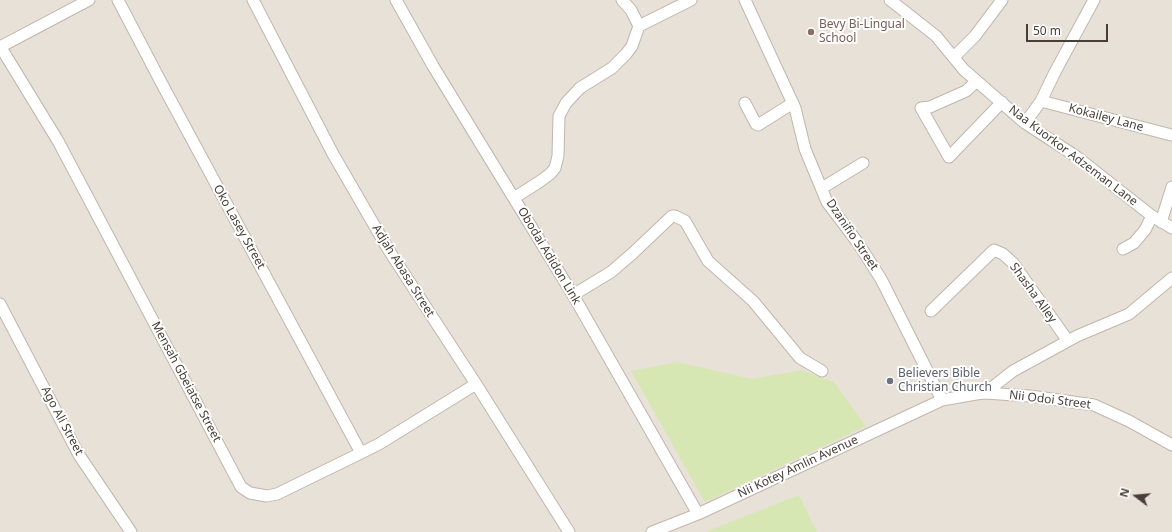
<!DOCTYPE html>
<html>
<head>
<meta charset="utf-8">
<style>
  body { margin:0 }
  #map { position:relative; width:1172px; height:532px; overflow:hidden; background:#f4f0ea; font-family:"Noto Sans",sans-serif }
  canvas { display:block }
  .north { position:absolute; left:1116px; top:476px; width:40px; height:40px; -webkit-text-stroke:3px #fff; paint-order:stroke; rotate:286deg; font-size:11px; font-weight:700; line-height:16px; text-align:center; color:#484038 }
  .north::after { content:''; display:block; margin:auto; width:14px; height:18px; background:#484038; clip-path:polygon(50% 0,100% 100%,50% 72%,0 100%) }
  .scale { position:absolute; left:1026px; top:24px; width:82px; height:18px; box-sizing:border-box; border:2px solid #484038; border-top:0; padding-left:5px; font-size:12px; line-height:14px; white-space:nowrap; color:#484038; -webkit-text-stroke:3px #fff; paint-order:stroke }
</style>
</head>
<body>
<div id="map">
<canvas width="1172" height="532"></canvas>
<div class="north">N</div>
<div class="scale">50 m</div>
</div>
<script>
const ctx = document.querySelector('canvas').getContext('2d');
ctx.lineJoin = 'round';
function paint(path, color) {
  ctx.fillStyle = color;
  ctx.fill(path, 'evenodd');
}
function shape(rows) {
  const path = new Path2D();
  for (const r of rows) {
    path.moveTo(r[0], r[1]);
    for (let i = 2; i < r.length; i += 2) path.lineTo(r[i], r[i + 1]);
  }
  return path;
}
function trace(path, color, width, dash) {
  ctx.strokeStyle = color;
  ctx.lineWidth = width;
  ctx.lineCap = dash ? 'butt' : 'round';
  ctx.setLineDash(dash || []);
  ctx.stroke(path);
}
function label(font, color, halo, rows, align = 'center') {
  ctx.font = font + ' "Noto Sans",sans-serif';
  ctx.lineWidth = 4;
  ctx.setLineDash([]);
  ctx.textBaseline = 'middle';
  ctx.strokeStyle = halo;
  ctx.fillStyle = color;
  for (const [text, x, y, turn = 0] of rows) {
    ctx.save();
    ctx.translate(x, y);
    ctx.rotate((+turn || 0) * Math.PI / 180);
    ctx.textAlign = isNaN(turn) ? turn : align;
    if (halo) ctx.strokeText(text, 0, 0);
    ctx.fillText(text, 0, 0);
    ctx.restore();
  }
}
const residential = shape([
  [0,0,1172,0,1172,532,0,532]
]);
const green = shape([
  [677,362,752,379,802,370,834,382,866,426,705,502,631,371],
  [799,495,817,532,705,532]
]);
const minor = shape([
  [118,0,162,84,361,453],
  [253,0,333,154,388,249,476,384,569,532],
  [396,0,433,66,573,295,698,514],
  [745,0,795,108,805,149,827,202,858,243,881,279,942,400],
  [890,0,936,36,964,70,1025,123,1077,157,1152,216,1172,228],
  [639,26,691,0],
  [0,46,58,141,241,487,250,493,267,496,277,494,361,453,379,444,476,384],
  [0,47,89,0],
  [954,57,975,36,1002,0],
  [977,81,966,91,930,107,921,108,949,157,1002,102],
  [1041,101,1171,135],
  [745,103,756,124,758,125,793,103],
  [1025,123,1041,101,1055,72,1094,0],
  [822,188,863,163],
  [514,198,539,182,550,174,555,168,558,156,559,116,566,103,580,88,612,68,626,54,632,46,639,26,631,10,622,0],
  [1161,222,1172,187],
  [1123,249,1134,243,1145,230,1152,216],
  [573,295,611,272,633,253,672,216,675,216,685,221,708,261,753,301,800,358,822,371],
  [0,304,79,455,131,532],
  [931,311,994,250,1003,254,1013,263,1068,341],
  [985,393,1013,371,1077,336,1129,314,1172,278],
  [652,532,698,514,942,400,976,394,985,393,1030,396,1094,405,1129,421,1172,445]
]);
const markers = [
  [811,32,4,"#8d6e63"],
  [890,381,4,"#6b7280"]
];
const educationNames = [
  ["Bevy Bi-Lingual",819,25],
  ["School",819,39]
];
const streetNames = [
  ["Kokailey Lane",1106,118,15],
  ["Naa Kuorkor Adzeman Lane",1073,156,37],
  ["Oko Lasey Street",239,227,61],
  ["Dzanifio Street",852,235,56],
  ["Obodai Adidon Link",549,256,59],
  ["Adjah Abasa Street",403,271,58],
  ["Shasha Alley",1033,293,54],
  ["Mensah Gbeiatse Street",186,382,62],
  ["Nii Odoi Street",1050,400,7],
  ["Ago Ali Street",62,421,62],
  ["Nii Kotey Amlin Avenue",798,467,-25]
];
const worshipNames = [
  ["Believers Bible",898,374],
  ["Christian Church",898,388]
];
paint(residential, '#e8e1d8');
paint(green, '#d7e7b4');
trace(minor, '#c0b6ac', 13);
trace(minor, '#fff', 11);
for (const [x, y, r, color] of markers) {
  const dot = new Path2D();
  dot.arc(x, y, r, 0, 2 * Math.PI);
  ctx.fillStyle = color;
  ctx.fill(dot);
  trace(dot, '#fff', 1.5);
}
label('12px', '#785e54', '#fff', educationNames, 'left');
label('12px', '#484038', '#fff', streetNames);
label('12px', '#5b616d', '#fff', worshipNames, 'left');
</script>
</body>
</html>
